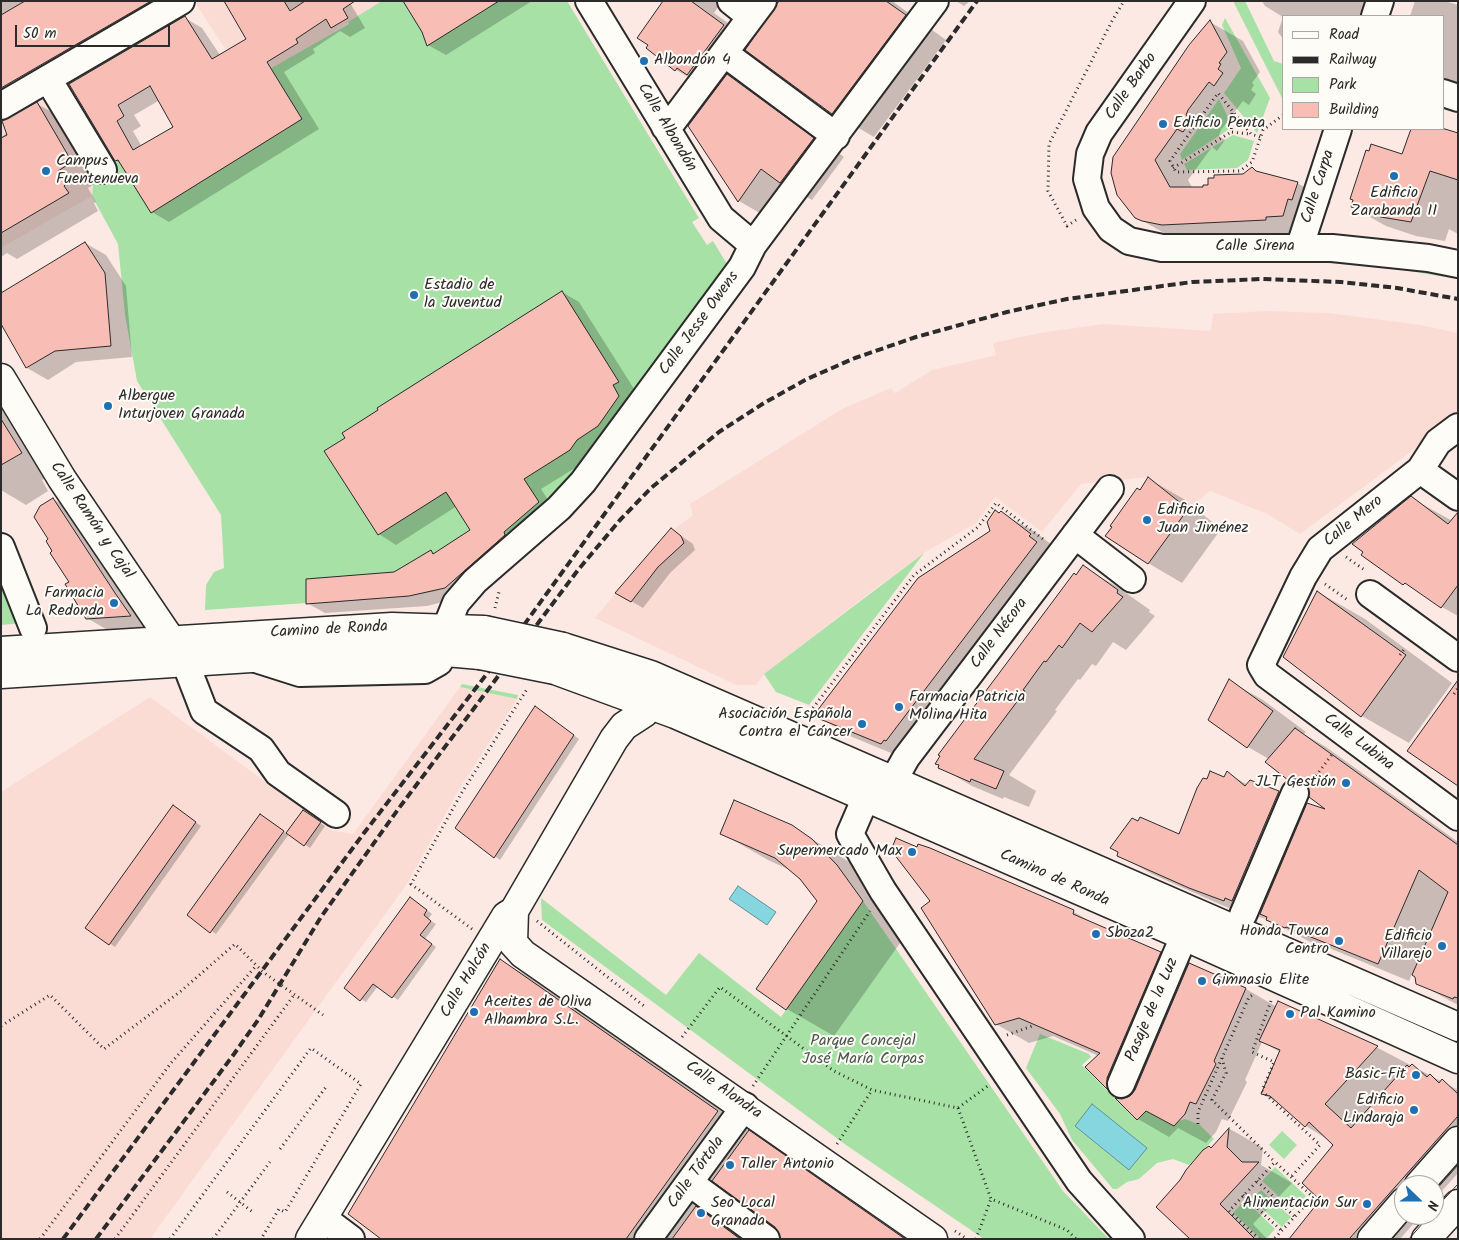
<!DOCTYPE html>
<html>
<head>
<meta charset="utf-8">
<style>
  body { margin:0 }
  #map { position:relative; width:1459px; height:1240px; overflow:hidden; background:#fce9e3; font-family:Kalam,sans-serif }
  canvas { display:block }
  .frame { position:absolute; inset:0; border:2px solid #2b2b2b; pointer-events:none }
  .legend { position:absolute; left:1282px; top:15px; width:162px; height:115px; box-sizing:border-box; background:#fdfcf7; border:1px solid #a9a8a5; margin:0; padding:6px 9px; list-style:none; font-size:15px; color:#2b2b2b }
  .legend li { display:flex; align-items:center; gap:10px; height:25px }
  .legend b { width:25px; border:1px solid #a9a8a5 }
  .north { position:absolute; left:1394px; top:1175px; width:50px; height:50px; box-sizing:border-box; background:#fdfcf7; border:1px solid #a9a8a5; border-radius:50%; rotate:112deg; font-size:14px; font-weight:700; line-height:20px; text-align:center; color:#2b2b2b }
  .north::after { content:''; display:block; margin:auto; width:18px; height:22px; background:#1f6fb2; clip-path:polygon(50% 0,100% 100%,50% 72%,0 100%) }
  .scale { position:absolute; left:15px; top:25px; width:155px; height:22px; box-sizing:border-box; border:2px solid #2b2b2b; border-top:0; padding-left:6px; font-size:15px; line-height:18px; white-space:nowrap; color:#2b2b2b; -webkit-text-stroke:4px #fdfcf7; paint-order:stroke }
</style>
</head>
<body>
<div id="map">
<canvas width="1459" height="1240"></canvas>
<div class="frame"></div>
<ul class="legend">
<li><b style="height:6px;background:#fdfcf7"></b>Road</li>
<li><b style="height:6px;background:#2b2b2b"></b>Railway</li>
<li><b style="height:14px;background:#a7e1a6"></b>Park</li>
<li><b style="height:14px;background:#f8bdb4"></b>Building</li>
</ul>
<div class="north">N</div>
<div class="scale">50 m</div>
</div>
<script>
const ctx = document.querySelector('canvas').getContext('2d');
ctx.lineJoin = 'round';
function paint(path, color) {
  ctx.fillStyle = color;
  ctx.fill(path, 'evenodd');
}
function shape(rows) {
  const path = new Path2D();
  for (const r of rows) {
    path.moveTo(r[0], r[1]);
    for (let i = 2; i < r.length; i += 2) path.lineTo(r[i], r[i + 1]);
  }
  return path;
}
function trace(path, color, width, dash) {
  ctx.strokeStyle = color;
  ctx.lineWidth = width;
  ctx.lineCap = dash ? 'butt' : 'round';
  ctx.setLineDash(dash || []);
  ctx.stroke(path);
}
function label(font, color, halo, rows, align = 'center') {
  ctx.font = font + ' Kalam,sans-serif';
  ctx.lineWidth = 4;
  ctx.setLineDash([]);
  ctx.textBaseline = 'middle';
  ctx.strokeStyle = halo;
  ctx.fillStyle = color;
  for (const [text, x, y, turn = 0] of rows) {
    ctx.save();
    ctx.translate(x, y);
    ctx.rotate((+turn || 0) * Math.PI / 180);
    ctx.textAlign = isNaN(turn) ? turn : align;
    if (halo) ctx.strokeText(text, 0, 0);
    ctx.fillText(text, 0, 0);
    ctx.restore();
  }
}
const built = shape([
  [194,1,382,1,308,49,239,87,219,55,226,50],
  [47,95,94,175,92,196,1,248,1,123],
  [1267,311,1329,313,1421,325,1458,333,1458,417,1300,534,1267,514,1210,491,1188,509,1148,477,1081,484,1042,532,995,497,976,523,924,553,876,588,764,674,756,685,736,685,595,618,647,555,673,530,693,515,690,504,842,409,891,388,895,393,932,370,996,355,993,343,1040,333,1103,324,1211,331,1213,314],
  [460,687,517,699,458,791,407,884,150,1239,1,1239,1,792,150,697,331,830,353,834]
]);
const green = shape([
  [382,1,567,1,697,215,699,218,692,222,707,245,713,241,727,264,561,488,546,503,506,534,507,537,449,585,436,591,409,596,205,610,206,585,214,572,224,568,221,515,137,381,125,315,118,244,92,196,94,175,231,91,349,24,348,22],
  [1233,1,1245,1,1274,61,1283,64,1283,100],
  [1225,18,1270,98,1257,133,1224,93,1241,68,1222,25],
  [1219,99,1228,117,1228,130,1182,160,1180,154],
  [1233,135,1254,141,1248,160,1237,168,1187,170,1184,164],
  [1334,262,1390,267,1444,274,1458,277,1458,279,1390,268,1327,263],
  [924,553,809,705,776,692,764,674],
  [1,577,23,623,1,625],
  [462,684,518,695,517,699,460,687],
  [541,898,666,995,699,953,781,1017,863,901,1063,1191,1109,1239,984,1239,846,1145,542,920],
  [1040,1034,1089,1054,1091,1057,1082,1065,1133,1117,1142,1109,1170,1124,1185,1119,1200,1125,1214,1139,1189,1165,1173,1159,1157,1163,1139,1179,1127,1182,1117,1189,1113,1189,1072,1140,1060,1114,1026,1068],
  [1282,1131,1297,1145,1284,1159,1269,1145],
  [1275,1167,1306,1196,1293,1210,1262,1181],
  [1261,1190,1291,1217,1282,1227,1252,1199],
  [1245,1200,1275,1229,1266,1239,1261,1239,1233,1213]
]);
const water = shape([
  [738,886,776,912,767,925,729,899,738,886],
  [1092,1104,1147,1148,1129,1170,1075,1126,1092,1104]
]);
const shadow = shape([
  [1,1,172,1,1,102],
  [225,1,349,1,365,28,350,37,340,31,313,49,315,53,284,72,319,129,169,222,152,212,123,164,116,161,70,84,185,18,202,28,220,55,248,39],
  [160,100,175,127,142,147,133,131,141,126,134,115],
  [408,1,532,1,446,55,428,45],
  [665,1,722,1,714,13,753,41,782,1,892,1,946,40,874,137,833,113,759,58,741,83,758,93,844,157,812,200,792,188,770,219,739,201,689,126,715,92,676,70],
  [956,1,970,1,964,6],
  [1262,1,1392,1,1387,16,1283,17,1265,6],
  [1415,1,1445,1,1458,5,1458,86,1443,81,1443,16,1410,16],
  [1283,17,1283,39,1278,32],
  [1210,22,1243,41,1260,72,1252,83,1254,85,1251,90,1256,94,1249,105,1243,101,1221,130,1219,136,1225,140,1217,151,1212,147,1188,180,1193,189,1204,189,1261,174,1297,183,1331,202,1316,235,1171,237,1136,217,1119,194],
  [37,104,68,121,102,179,88,188,96,202,94,203,98,211,17,259,7,253,1,257,1,138],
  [1412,129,1441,129,1458,134,1458,234,1449,229,1445,241,1416,236,1386,226,1352,207,1403,156],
  [85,243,106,255,126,286,132,357,76,362,48,380,27,368,12,344],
  [562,292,579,302,636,392,630,395,636,407,588,460,541,489,556,512,462,597,427,606,325,613,307,603,395,573,431,551,436,554,472,531,457,506,396,545,379,534,326,451],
  [1,382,55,473,42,480,48,491,26,505,1,490],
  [1149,479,1182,498,1221,529,1182,583,1148,563,1141,492],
  [1411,498,1458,524,1458,616,1442,607],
  [53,499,86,519,163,635,121,638,87,618,54,552],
  [1001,513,1035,532,1064,554,915,763,850,736,817,716,991,531],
  [671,529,693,544,695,550,670,573,643,608,617,593],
  [1083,567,1116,586,1150,610,1149,612,1155,616,1126,650,1113,642,1096,666,1092,664,1080,680,1078,679,1055,710,1057,711,1009,775,1036,791,1029,807,1004,797,1003,799,972,786,940,767],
  [1318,592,1365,619,1452,683,1409,743,1362,716,1285,657],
  [1229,681,1263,700,1306,732,1304,734,1326,747,1458,842,1458,1005,1417,983,1417,976,1412,974,1409,981,1317,943,1316,945,1267,919,1259,917,1258,919,1224,906,1152,874,1118,855,1180,836,1227,773,1248,785,1251,781,1279,792,1306,808,1330,812,1309,791,1289,779,1269,759,1248,747,1210,719],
  [541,711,579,739,500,860,457,828],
  [178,810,201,826,115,947,87,928],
  [304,811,325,826,310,848,289,834,216,934,189,915,266,818,287,834],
  [791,826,859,868,910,929,834,1036,787,1009,757,989,819,901,801,878,792,871,768,860,721,833],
  [416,902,432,914,428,919,436,924,425,939,436,947,398,1000,378,986,366,1002,361,999],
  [1074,912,1102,928,1160,953,1188,969,1189,965,1246,989,1277,1007,1279,1003,1378,1048,1458,1090,1458,1173,1434,1200,1434,1185,1404,1185,1404,1215,1421,1215,1400,1239,1291,1239,1322,1200,1335,1144,1306,1126,1284,1106,1262,1094,1280,1052,1262,1042,1245,1080,1247,1082,1228,1121,1222,1119,1216,1132,1206,1143,1178,1128,1169,1137,1138,1119,1125,1099,1109,1089,1087,1067,1099,1056,1053,1036,1029,1043,996,1024],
  [501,961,545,986,907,1239,782,1239,776,1226,725,1188,707,1214,744,1239,384,1239],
  [1230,1129,1263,1148,1261,1165,1292,1183,1253,1224,1267,1239,1191,1239,1211,1149]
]);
const building = shape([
  [25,1,151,1,1,88,1,15,25,1],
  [224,1,284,1,290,11,305,1,355,1,343,9,348,18,331,28,326,19,296,39,298,43,267,62,302,119,151,213,118,160,115,161,69,84,185,16,212,59,246,39,224,1],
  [150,86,173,127,133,150,117,121,124,116,118,105,150,86],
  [403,1,499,1,427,46,422,32,403,1],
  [663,1,691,1,724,25,687,75,677,68,675,71,646,48,648,45,637,38,663,1],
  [779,1,886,1,906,15,832,114,745,50,779,1],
  [1210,20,1227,52,1219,63,1221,64,1218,69,1223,73,1214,86,1209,82,1188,110,1186,115,1192,119,1183,132,1177,129,1155,160,1170,187,1203,187,1203,185,1208,185,1208,178,1214,178,1214,175,1243,174,1252,167,1256,171,1298,182,1292,200,1288,199,1283,216,1266,217,1266,220,1162,225,1142,221,1135,218,1117,195,1111,173,1113,157,1189,45,1210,20],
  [727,74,814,138,780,183,761,169,738,202,688,126,727,74],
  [37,102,72,162,58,171,66,184,64,186,69,193,1,233,1,138,7,135,2,121,37,102],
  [1411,129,1445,129,1458,133,1458,180,1430,171,1411,222,1381,217,1351,207,1353,200,1350,199,1366,150,1369,151,1371,144,1402,154,1411,129],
  [85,242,105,273,111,346,55,351,26,368,1,324,1,293,85,242],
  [562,291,619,382,613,385,619,396,598,426,577,440,570,450,524,479,539,502,504,532,505,535,445,588,409,596,306,604,306,579,394,572,431,550,433,554,470,530,446,492,378,535,324,451,345,438,342,433,378,410,377,408,562,291],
  [1,419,22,453,1,465,1,419],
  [1148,477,1188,509,1148,564,1105,536,1112,527,1110,526,1137,488,1140,490,1148,477],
  [1411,496,1448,524,1458,512,1458,585,1441,608,1405,583,1403,585,1361,555,1363,552,1352,544,1411,496],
  [53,498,115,593,131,616,86,619,65,584,69,582,50,553,52,551,46,541,48,539,34,517,40,506,53,498],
  [995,510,999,513,1001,511,1031,534,1029,536,1037,542,886,741,884,740,881,744,815,717,819,712,817,711,918,578,990,531,987,522,995,510],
  [671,528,681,536,684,543,658,567,631,602,615,593,671,528],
  [1083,565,1118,590,1117,593,1123,597,1092,632,1080,623,1062,648,1059,645,1046,662,1044,661,1023,690,1025,691,974,759,1004,771,996,789,971,779,970,782,938,768,939,765,935,764,940,756,938,755,1074,573,1076,575,1083,565],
  [1317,591,1406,655,1361,717,1283,657,1317,591],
  [1229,679,1273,711,1247,748,1208,720,1229,679],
  [1458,680,1458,786,1407,751,1458,680],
  [535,706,574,735,494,858,455,828,535,706],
  [1295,728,1458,845,1458,998,1454,997,1453,999,1416,984,1415,977,1412,975,1448,892,1419,870,1378,964,1286,927,1285,928,1266,920,1267,917,1260,914,1307,803,1325,809,1309,797,1307,784,1300,779,1288,780,1265,762,1295,728],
  [1210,771,1224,777,1227,771,1245,786,1250,780,1279,791,1232,901,1225,898,1224,901,1189,888,1117,856,1118,852,1110,848,1132,818,1138,821,1140,817,1179,834,1197,788,1203,778,1207,779,1210,771],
  [734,800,792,825,812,839,837,865,863,901,786,1010,756,989,817,901,800,879,775,858,720,834,734,800],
  [173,805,196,822,109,945,85,928,173,805],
  [303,810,321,822,304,846,286,833,303,810],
  [260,814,284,831,210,933,187,915,260,814],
  [896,838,917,847,918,844,930,848,1074,910,1073,914,1161,952,1107,1078,1108,1090,1085,1067,1100,1053,1019,1018,995,1025,921,908,930,901,891,850,896,838],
  [410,897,427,910,424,915,431,921,420,935,432,944,392,998,373,984,360,1001,344,988,410,897],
  [500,959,718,1111,626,1239,381,1239,348,1214,500,959],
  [1189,963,1246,988,1214,1061,1216,1064,1196,1104,1190,1102,1185,1114,1174,1126,1146,1111,1137,1120,1115,1098,1122,1099,1130,1096,1135,1090,1189,963],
  [1278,1001,1378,1046,1325,1104,1351,1128,1407,1065,1409,1067,1412,1064,1427,1077,1430,1074,1439,1083,1442,1079,1458,1094,1458,1116,1349,1239,1289,1239,1320,1200,1302,1183,1333,1145,1309,1122,1305,1127,1270,1096,1261,1094,1280,1050,1259,1041,1278,1001],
  [1229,1128,1227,1147,1242,1162,1259,1162,1220,1204,1255,1239,1190,1239,1156,1207,1180,1180,1186,1170,1203,1150,1209,1146,1211,1148,1229,1128],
  [749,1130,905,1239,781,1239,775,1227,712,1181,749,1130],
  [696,1206,740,1239,672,1239,696,1206]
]);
const path = shape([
  [1232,113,1231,132,1250,134],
  [1260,137,1251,134,1218,93,1170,161,1176,172,1240,171,1252,162,1263,130,1283,115],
  [1173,168,1231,132],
  [1076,220,1067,226,1048,191,1049,144,1112,21,1124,1],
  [1346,557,1366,571],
  [1325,584,1349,601],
  [495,608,499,592],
  [1400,655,1405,648],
  [1454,694,1458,688],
  [807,716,914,575,978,527,996,503,1043,539],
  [1313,780,1333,753],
  [537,921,644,1006],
  [472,929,411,884,461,794,527,689],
  [1271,1001,1252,1052,1274,1062,1262,1091,1320,1145,1291,1177],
  [1,1026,50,995,104,1049,181,991,235,944,263,972,323,1015],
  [1007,1035,1035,1025],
  [682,1037,720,987,834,1071,872,1090,958,1108,989,1085],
  [1222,1058,1226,1073,1212,1100,1275,1162],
  [753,1086,870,911],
  [958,1108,991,1199,1067,1230,1076,1239],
  [1198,1124,1198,1112,1249,997,1254,994],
  [837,1144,872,1090],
  [280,1149,326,1087],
  [1257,1181,1295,1217],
  [227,1192,254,1213],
  [1243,1195,1282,1231],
  [955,1231,967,1239],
  [40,1239,171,1063,256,966],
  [115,1239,294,995],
  [170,1239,311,1048,361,1084,285,1212,279,1209,261,1239],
  [213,1239,270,1162],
  [976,1239,991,1199],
  [1259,1239,1229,1211,1275,1162,1313,1197,1274,1239]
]);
const minor = shape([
  [589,1,721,218,753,245],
  [731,1,751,17],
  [1192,1,1099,133,1090,154,1087,179,1096,208,1111,229,1129,241,1162,248,1332,248,1428,258,1458,264],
  [1375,16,1380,1],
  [724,53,836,136],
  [48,79,103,170],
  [1443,93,1458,98],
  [1,106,181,1],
  [665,127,673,121,763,1],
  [1300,246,1338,129],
  [1458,427,1438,442,1420,470,1320,549,1303,577,1261,665,1267,675,1458,817],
  [1420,470,1458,497],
  [1075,535,1132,579],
  [1,547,33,628],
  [1370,594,1458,658],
  [256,659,300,673,425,670,439,662,444,651,446,628,456,603,475,581,559,508,583,482,742,267,753,245,935,1],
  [185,662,204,711,261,749,278,773,336,814],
  [893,781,906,758,1110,489],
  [866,797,850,834,883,891,1079,1181,1131,1239],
  [1243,915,1295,793],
  [1121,1084,1184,936],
  [690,1183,766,1239],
  [323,1218,351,1239],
  [648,1239,745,1106]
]);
const major = shape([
  [1,378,62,479,179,652],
  [563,647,651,675,1458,1027],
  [1,651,392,627,484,630],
  [555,670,675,714,1184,936,1458,1059],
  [1,674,376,650,412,649,480,655],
  [514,911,513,943,523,954,933,1239],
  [1419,1185,1458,1141],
  [310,1239,506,916,514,911,614,739,624,726,644,713,649,704,650,687],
  [1372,1239,1404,1202],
  [1426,1239,1458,1204]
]);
const tram = shape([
  [1434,1192,1458,1165],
  [1434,1210,1458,1184],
  [1392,1239,1413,1215],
  [1409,1239,1430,1215]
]);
const rail = shape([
  [63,1239,364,833,513,640,977,1],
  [96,1239,234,1054,258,1020,321,917,399,808,578,570,620,520,651,488,719,432,764,403,807,379,855,358,916,337,1007,312,1067,299,1192,282,1262,279,1341,282,1397,288,1458,299]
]);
const majorBridge = shape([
  [484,630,563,647],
  [480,655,555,670]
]);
const markers = [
  [644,61,5,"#1f6fb2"],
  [1163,124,5,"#1f6fb2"],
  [46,171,5,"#1f6fb2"],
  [1394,176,5,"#1f6fb2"],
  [414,295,5,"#1f6fb2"],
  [108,406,5,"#1f6fb2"],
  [1147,520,5,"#1f6fb2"],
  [114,603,5,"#1f6fb2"],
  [899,707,5,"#1f6fb2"],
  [862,724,5,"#1f6fb2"],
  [1346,783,5,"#1f6fb2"],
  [912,852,5,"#1f6fb2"],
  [1096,934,5,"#1f6fb2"],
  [1339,941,5,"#1f6fb2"],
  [1442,946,5,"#1f6fb2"],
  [1202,981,5,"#1f6fb2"],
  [474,1012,5,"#1f6fb2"],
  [1290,1014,5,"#1f6fb2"],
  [1416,1075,5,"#1f6fb2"],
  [1414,1110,5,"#1f6fb2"],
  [730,1165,5,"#1f6fb2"],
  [1367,1204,5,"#1f6fb2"],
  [701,1213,5,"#1f6fb2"]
];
const poiNames = [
  ["Albondón 4",654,61],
  ["Edificio Penta",1173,124],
  ["Campus",56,162],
  ["Fuentenueva",56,180],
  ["Edificio",1394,194,"center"],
  ["Zarabanda II",1394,212,"center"],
  ["Estadio de",424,286],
  ["la Juventud",424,304],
  ["Albergue",118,397],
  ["Inturjoven Granada",118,415],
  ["Edificio",1157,511],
  ["Juan Jiménez",1157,529],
  ["Farmacia",104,594,"right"],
  ["La Redonda",104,612,"right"],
  ["Farmacia Patricia",909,698],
  ["Molina Hita",909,716],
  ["Asociación Española",852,715,"right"],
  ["Contra el Cáncer",852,733,"right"],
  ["JLT Gestión",1336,783,"right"],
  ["Supermercado Max",902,852,"right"],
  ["Honda Towca",1329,932,"right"],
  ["Centro",1329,950,"right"],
  ["Sboza2",1106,934],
  ["Edificio",1432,937,"right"],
  ["Villarejo",1432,955,"right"],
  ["Gimnasio Elite",1212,981],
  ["Aceites de Oliva",484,1003],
  ["Alhambra S.L.",484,1021],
  ["Pal Kamino",1300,1014],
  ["Basic-Fit",1406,1075,"right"],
  ["Edificio",1404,1101,"right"],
  ["Lindaraja",1404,1119,"right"],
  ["Taller Antonio",740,1165],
  ["Seo Local",711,1204],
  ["Granada",711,1222],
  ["Alimentación Sur",1357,1204,"right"]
];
const streetNames = [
  ["Calle Barbo",1132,87,-55],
  ["Calle Albondón",666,128,59],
  ["Calle Carpa",1319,187,-72],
  ["Calle Sirena",1255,247],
  ["Calle Jesse Owens",700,324,-54],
  ["Calle Ramón y Cajal",91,521,56],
  ["Calle Mero",1354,522,-39],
  ["Camino de Ronda",329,631,-3],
  ["Calle Nécora",1000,634,-53],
  ["Calle Lubina",1358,743,37],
  ["Camino de Ronda",1054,879,24],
  ["Calle Halcón",467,981,-59],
  ["Pasaje de la Luz",1153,1010,-67],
  ["Calle Alondra",723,1091,35],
  ["Calle Tórtola",697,1173,-54]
];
const parkNames = [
  ["Parque Concejal",863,1042],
  ["José María Corpas",863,1060]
];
paint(built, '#fbdcd5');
paint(green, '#a7e1a6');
paint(water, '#85d6df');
trace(water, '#619297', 1);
paint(shadow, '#0003');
paint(building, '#f8bdb4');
trace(building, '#2b2b2b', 1);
trace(minor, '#2b2b2b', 30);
trace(major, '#2b2b2b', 31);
trace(path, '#2b2b2b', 3, [1, 4]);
trace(minor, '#fdfcf7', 26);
trace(major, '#fdfcf7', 28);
trace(tram, '#2b2b2b', 1);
trace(rail, '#2b2b2b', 4, [8, 4]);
trace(majorBridge, '#2b2b2b', 31, []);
trace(majorBridge, '#fdfcf7', 28);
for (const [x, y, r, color] of markers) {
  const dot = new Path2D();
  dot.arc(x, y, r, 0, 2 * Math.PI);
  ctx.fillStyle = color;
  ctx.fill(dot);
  trace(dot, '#fdfcf7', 2);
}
label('16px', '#2b2b2b', '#fdfcf7', poiNames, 'left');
label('16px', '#2b2b2b', '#fdfcf7', streetNames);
label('16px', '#4a584a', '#fdfcf7', parkNames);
</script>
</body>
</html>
